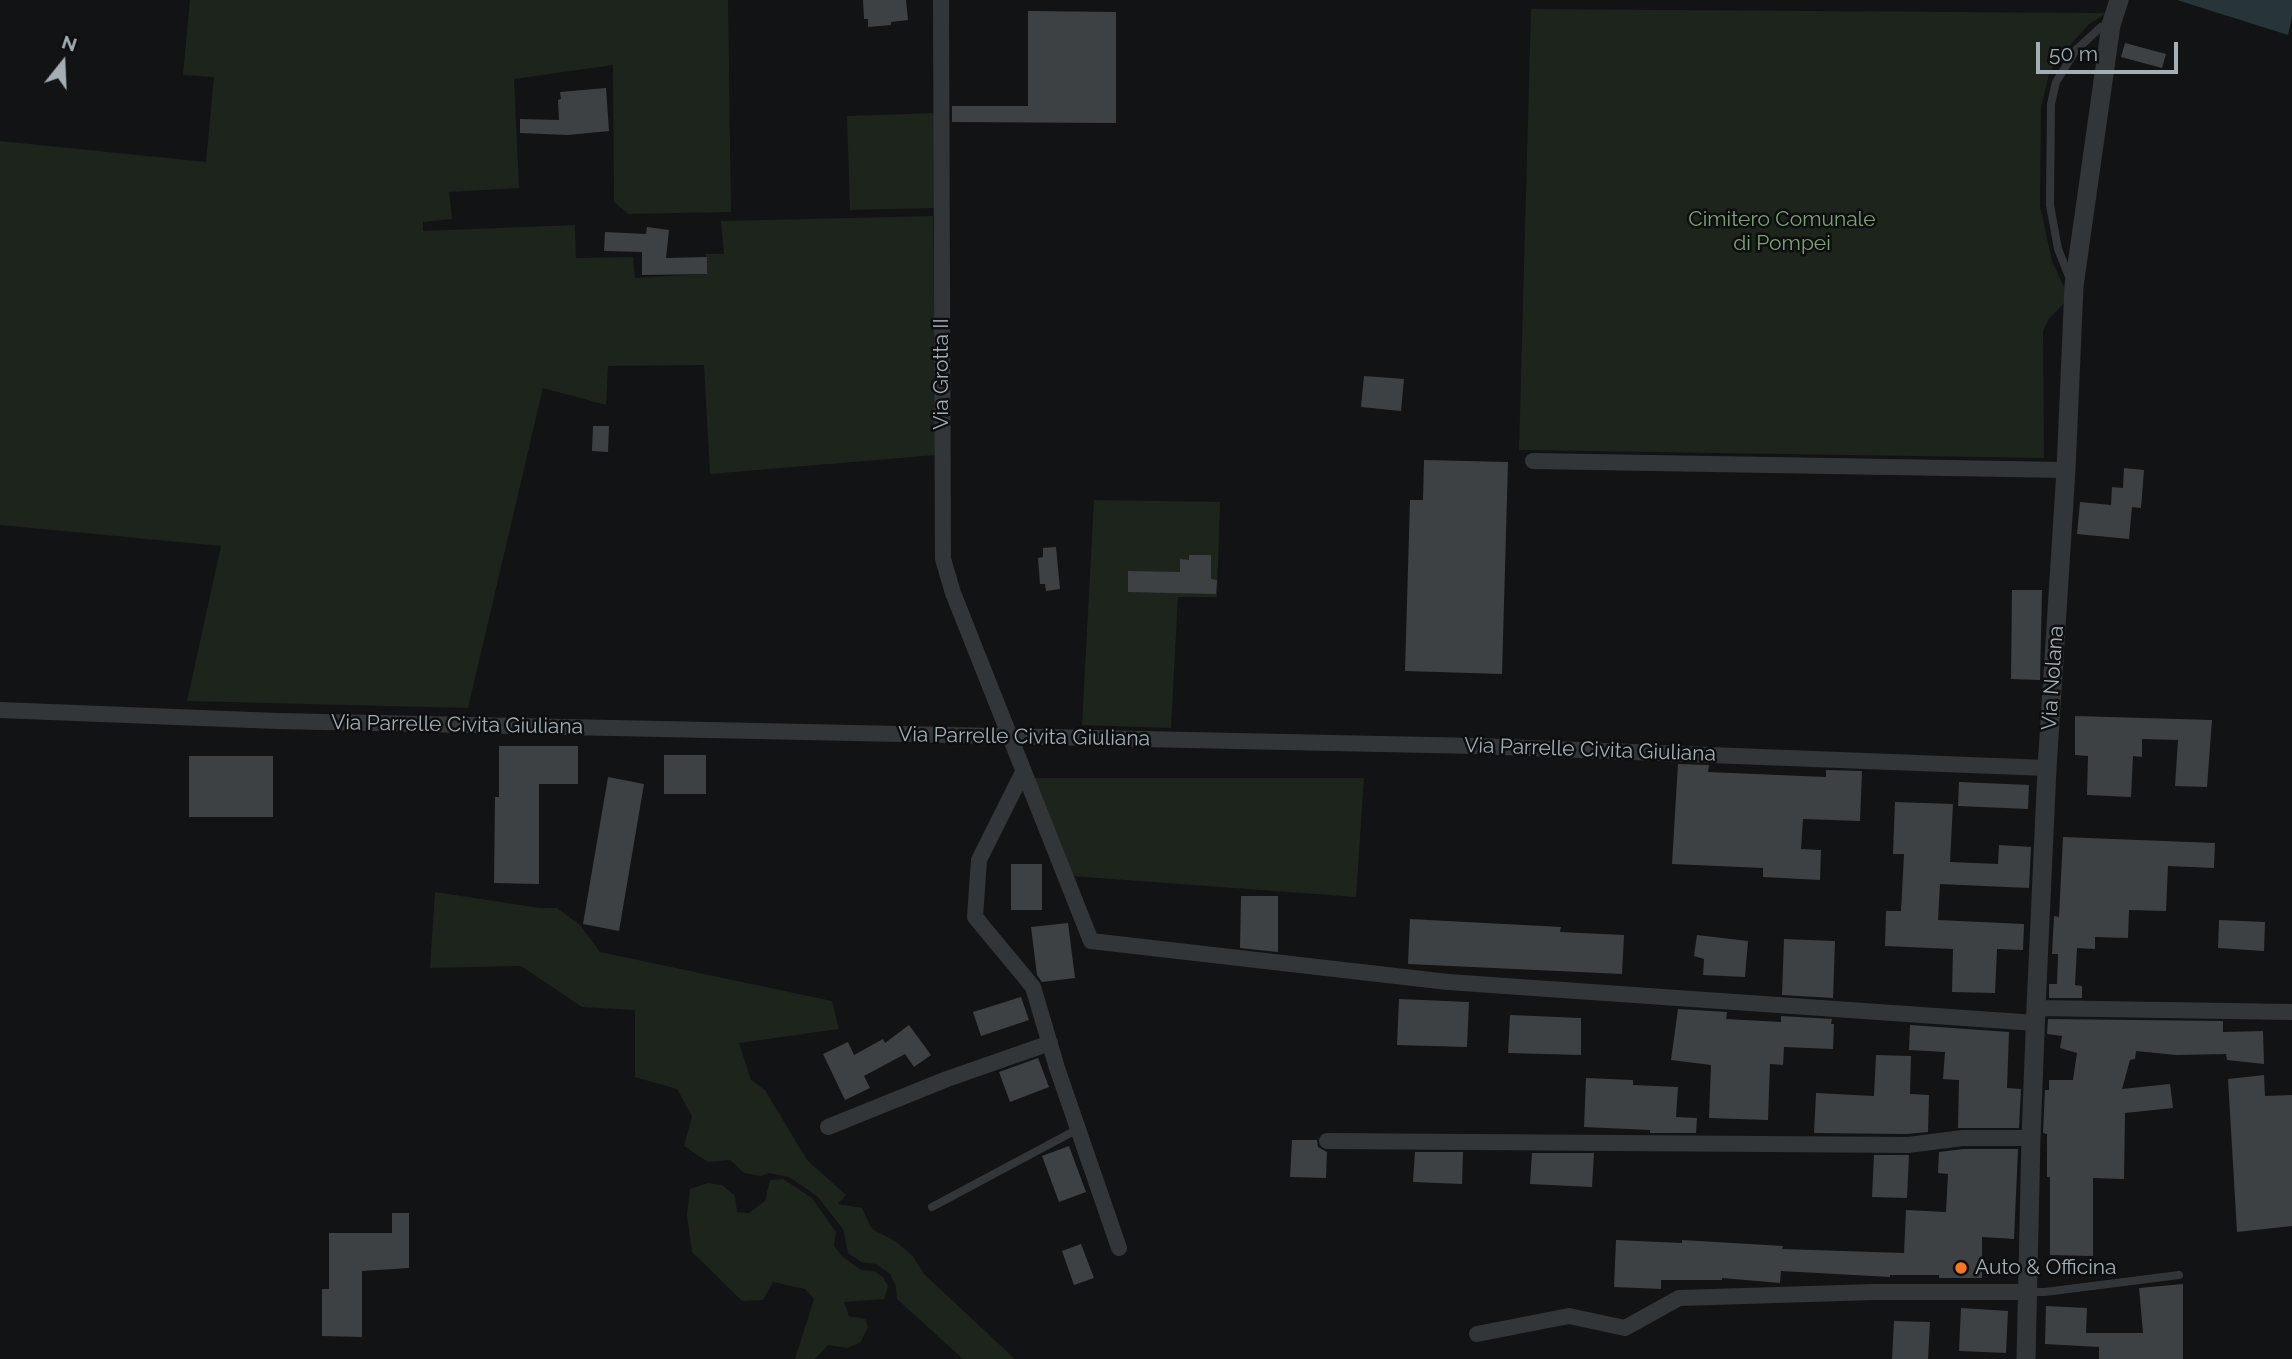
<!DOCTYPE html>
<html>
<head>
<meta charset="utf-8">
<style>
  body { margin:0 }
  #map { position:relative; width:2292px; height:1359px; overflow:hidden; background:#121314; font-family:Raleway,sans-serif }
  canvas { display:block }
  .north { position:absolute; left:28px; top:28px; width:70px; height:70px; -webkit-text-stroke:5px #0d0e0f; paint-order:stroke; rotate:18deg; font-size:19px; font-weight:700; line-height:28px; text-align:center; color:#a3aeb5 }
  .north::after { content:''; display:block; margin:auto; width:24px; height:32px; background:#a3aeb5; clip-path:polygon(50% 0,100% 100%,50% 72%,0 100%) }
  .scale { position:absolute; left:2036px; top:42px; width:142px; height:32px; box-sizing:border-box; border:4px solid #a3aeb5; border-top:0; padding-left:9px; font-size:21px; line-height:24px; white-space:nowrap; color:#a3aeb5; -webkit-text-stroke:5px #0d0e0f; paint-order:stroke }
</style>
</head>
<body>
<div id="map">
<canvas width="2292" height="1359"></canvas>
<div class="north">N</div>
<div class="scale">50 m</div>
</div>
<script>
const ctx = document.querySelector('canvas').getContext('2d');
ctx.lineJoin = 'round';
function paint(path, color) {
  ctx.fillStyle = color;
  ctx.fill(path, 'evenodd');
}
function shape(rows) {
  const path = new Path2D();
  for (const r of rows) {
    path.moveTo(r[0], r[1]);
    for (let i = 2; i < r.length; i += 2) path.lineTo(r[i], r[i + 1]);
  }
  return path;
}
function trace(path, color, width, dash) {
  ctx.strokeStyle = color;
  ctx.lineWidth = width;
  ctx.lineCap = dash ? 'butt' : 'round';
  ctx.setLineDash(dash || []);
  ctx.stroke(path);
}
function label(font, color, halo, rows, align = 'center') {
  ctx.font = font + ' Raleway,sans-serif';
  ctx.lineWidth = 5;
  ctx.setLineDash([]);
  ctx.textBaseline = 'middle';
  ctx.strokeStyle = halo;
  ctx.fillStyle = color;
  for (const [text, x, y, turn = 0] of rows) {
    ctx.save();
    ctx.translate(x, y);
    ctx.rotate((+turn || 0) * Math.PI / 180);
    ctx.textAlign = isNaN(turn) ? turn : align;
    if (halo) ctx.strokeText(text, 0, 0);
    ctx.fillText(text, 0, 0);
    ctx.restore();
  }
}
const green = shape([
  [190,0,728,0,731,212,628,214,614,202,613,65,514,79,519,188,449,192,452,219,423,222,423,231,575,225,576,258,633,257,635,278,707,274,706,254,724,254,721,221,933,216,936,455,710,474,704,365,608,366,606,405,543,388,468,708,187,701,221,546,0,525,0,141,206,162,214,77,183,75],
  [1531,9,2107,13,2088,25,2058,59,2049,75,2041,107,2040,206,2052,261,2069,298,2049,319,2043,331,2044,458,1519,450],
  [935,113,934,208,850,210,847,116],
  [1094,500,1220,502,1217,597,1178,597,1171,728,1082,725],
  [1033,778,1364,778,1356,897,1071,876],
  [435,892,540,908,557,908,580,925,600,952,832,1001,839,1029,739,1043,751,1080,765,1090,807,1160,846,1195,838,1204,862,1208,872,1229,895,1241,913,1256,924,1274,1015,1359,963,1359,897,1299,896,1286,890,1274,876,1264,861,1262,848,1253,843,1229,817,1196,789,1177,769,1173,761,1176,744,1173,730,1160,708,1162,684,1146,692,1116,677,1089,635,1077,635,1010,582,1007,521,966,430,968],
  [783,1179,812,1198,836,1232,834,1246,843,1257,861,1270,874,1271,883,1277,888,1286,884,1299,844,1302,849,1316,865,1319,868,1327,860,1343,847,1348,828,1345,815,1359,795,1359,814,1299,805,1289,773,1282,763,1300,742,1301,692,1252,687,1215,690,1189,708,1183,722,1185,735,1196,737,1212,749,1213,765,1201,770,1180]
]);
const water = shape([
  [2177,0,2292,0,2292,17,2288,35]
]);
const building = shape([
  [863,0,906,0,908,20,891,22,891,25,868,27,868,19,864,19],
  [1028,11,1116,12,1116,123,952,122,952,106,1028,106],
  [2125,43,2166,54,2162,68,2121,57],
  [606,88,609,131,568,135,520,133,520,119,559,120,558,100,561,99,560,92],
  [647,227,669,230,666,258,707,257,707,274,642,275,642,252,604,251,605,232,646,234],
  [1364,376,1404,379,1401,411,1361,407],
  [593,426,609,426,608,452,592,451],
  [1424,460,1508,462,1502,674,1405,671,1410,500,1423,500],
  [2124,468,2144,470,2141,508,2132,507,2129,539,2077,534,2080,502,2111,505,2112,487,2123,488],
  [1056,547,1060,589,1046,591,1045,584,1040,584,1038,558,1043,557,1043,548],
  [1189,555,1211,555,1211,579,1217,580,1216,594,1128,592,1128,571,1180,572,1180,559,1189,560],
  [2012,590,2042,590,2040,680,2011,679],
  [2075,716,2212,720,2207,787,2175,786,2178,740,2142,739,2142,757,2133,756,2131,797,2087,795,2088,756,2075,755],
  [499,746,578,746,578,784,539,784,539,884,494,883,495,797,499,797],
  [664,755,706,755,706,794,664,794],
  [189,756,273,756,273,817,189,817],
  [1678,764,1709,765,1708,772,1826,777,1826,770,1862,771,1860,821,1803,819,1801,849,1821,850,1820,880,1763,877,1763,868,1672,864],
  [608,777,644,784,619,931,583,924],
  [1959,782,2029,785,2028,809,1958,806],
  [1895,802,1953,804,1950,862,1998,864,1999,845,2031,847,2029,888,1940,884,1938,920,2024,924,2023,950,1997,949,1995,993,1952,992,1953,949,1885,946,1886,911,1901,911,1904,854,1893,854],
  [2063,837,2215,843,2214,868,2168,866,2166,911,2129,910,2128,938,2095,937,2095,949,2077,948,2075,985,2082,986,2082,998,2049,998,2049,984,2057,984,2058,954,2052,954,2054,916,2059,917],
  [1011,864,1042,864,1042,910,1011,910],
  [1241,896,1278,896,1278,952,1240,948],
  [1410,919,1561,927,1560,932,1624,935,1622,974,1408,964],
  [2219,920,2265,922,2264,951,2218,948],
  [1068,923,1075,978,1042,982,1037,975,1031,927],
  [1697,935,1748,941,1745,977,1703,975,1704,959,1694,956],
  [1784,939,1835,941,1833,998,1782,995],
  [1021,997,1029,1020,981,1036,973,1012],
  [1399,999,1469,1002,1467,1047,1397,1045],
  [1678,1009,1727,1012,1726,1019,1781,1022,1781,1016,1832,1019,1831,1024,1834,1024,1833,1049,1784,1047,1783,1065,1770,1064,1768,1120,1709,1118,1711,1065,1671,1060],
  [1510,1015,1581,1018,1581,1055,1508,1053],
  [2048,1019,2223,1021,2223,1032,2263,1031,2264,1064,2227,1060,2226,1054,2176,1055,2136,1051,2135,1059,2130,1060,2122,1089,2170,1084,2173,1108,2125,1113,2124,1179,2093,1178,2093,1256,2050,1255,2050,1177,2047,1177,2047,1134,2043,1133,2045,1090,2049,1090,2049,1080,2073,1080,2077,1053,2060,1048,2062,1036,2047,1034],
  [909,1025,931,1055,914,1067,905,1054,864,1076,870,1088,845,1100,823,1054,848,1042,854,1055,883,1039,885,1043],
  [1910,1025,2009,1032,2007,1088,2021,1089,2019,1128,1958,1128,1959,1080,1943,1079,1945,1052,1909,1050],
  [1876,1055,1911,1056,1910,1094,1929,1095,1928,1132,1907,1134,1814,1133,1816,1093,1874,1096],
  [1038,1058,1049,1087,1010,1102,999,1072],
  [2264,1075,2265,1096,2292,1095,2292,1226,2237,1232,2228,1079],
  [1586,1078,1633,1080,1633,1085,1678,1087,1676,1117,1697,1118,1696,1133,1650,1133,1650,1130,1584,1127],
  [1292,1140,1317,1140,1318,1147,1327,1152,1326,1178,1290,1177],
  [1069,1146,1086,1192,1059,1202,1042,1156],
  [1964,1149,2018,1149,2014,1239,1982,1237,1982,1278,1939,1278,1939,1275,1890,1275,1890,1277,1781,1271,1780,1283,1722,1278,1722,1280,1661,1280,1661,1289,1614,1287,1616,1240,1682,1243,1682,1240,1783,1246,1782,1249,1904,1253,1906,1210,1946,1212,1948,1174,1938,1173,1939,1152],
  [1415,1152,1463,1152,1462,1184,1413,1182],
  [1532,1153,1594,1153,1592,1187,1530,1184],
  [1874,1155,1909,1155,1907,1198,1872,1197],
  [392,1213,409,1213,409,1268,362,1271,362,1337,322,1336,322,1289,329,1289,329,1233,392,1233],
  [1081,1244,1094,1278,1074,1285,1062,1251],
  [2183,1284,2183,1359,2099,1359,2099,1347,2045,1344,2046,1306,2087,1308,2086,1333,2143,1333,2139,1288],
  [1961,1308,2008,1311,2006,1353,1959,1351],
  [1894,1321,1930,1322,1928,1359,1892,1359]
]);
const service = shape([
  [2070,279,2058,249,2050,205,2051,104,2056,82,2076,50,2101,27,2111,25],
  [932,1207,1078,1129],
  [2027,1292,2045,1292,2179,1275]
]);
const minor = shape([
  [941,0,943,559,953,593,1091,941,1448,982,2036,1023],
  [1533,461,2066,470],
  [0,710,277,721,1477,746,2047,768],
  [1023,772,979,860,975,917,1033,987,1057,1068,1119,1248],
  [2036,1008,2292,1012],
  [828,1127,947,1079,1050,1043],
  [1327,1141,1908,1145,1963,1138,2031,1138],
  [1477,1334,1569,1316,1625,1328,1679,1298,1875,1292,2027,1292]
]);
const tertiary = shape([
  [2026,1359,2031,1138,2036,1008,2047,768,2066,470,2074,286,2111,25,2119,0]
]);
const markers = [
  [1961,1268,7,"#fa7824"]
];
const parkNames = [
  ["Cimitero Comunale",1782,220],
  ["di Pompei",1782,244]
];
const streetNames = [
  ["Via Grotta II",942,374,-90],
  ["Via Nolana",2053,678,-86],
  ["Via Parrelle Civita Giuliana",457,725,1],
  ["Via Parrelle Civita Giuliana",1024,737,1],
  ["Via Parrelle Civita Giuliana",1590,750,2]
];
const poiNames = [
  ["Auto & Officina",1975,1268]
];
paint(green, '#1d241c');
paint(water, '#283538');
paint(building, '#3e4144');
trace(service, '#333639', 8);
trace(minor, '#333639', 16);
trace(tertiary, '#333639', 19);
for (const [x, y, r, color] of markers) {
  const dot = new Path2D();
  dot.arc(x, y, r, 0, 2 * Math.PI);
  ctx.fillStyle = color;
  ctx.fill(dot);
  trace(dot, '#0d0e0f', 2.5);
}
label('21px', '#81a179', '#0d0e0f', parkNames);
label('21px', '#a3aeb5', '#0d0e0f', streetNames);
label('21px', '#a3aeb5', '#0d0e0f', poiNames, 'left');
</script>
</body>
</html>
